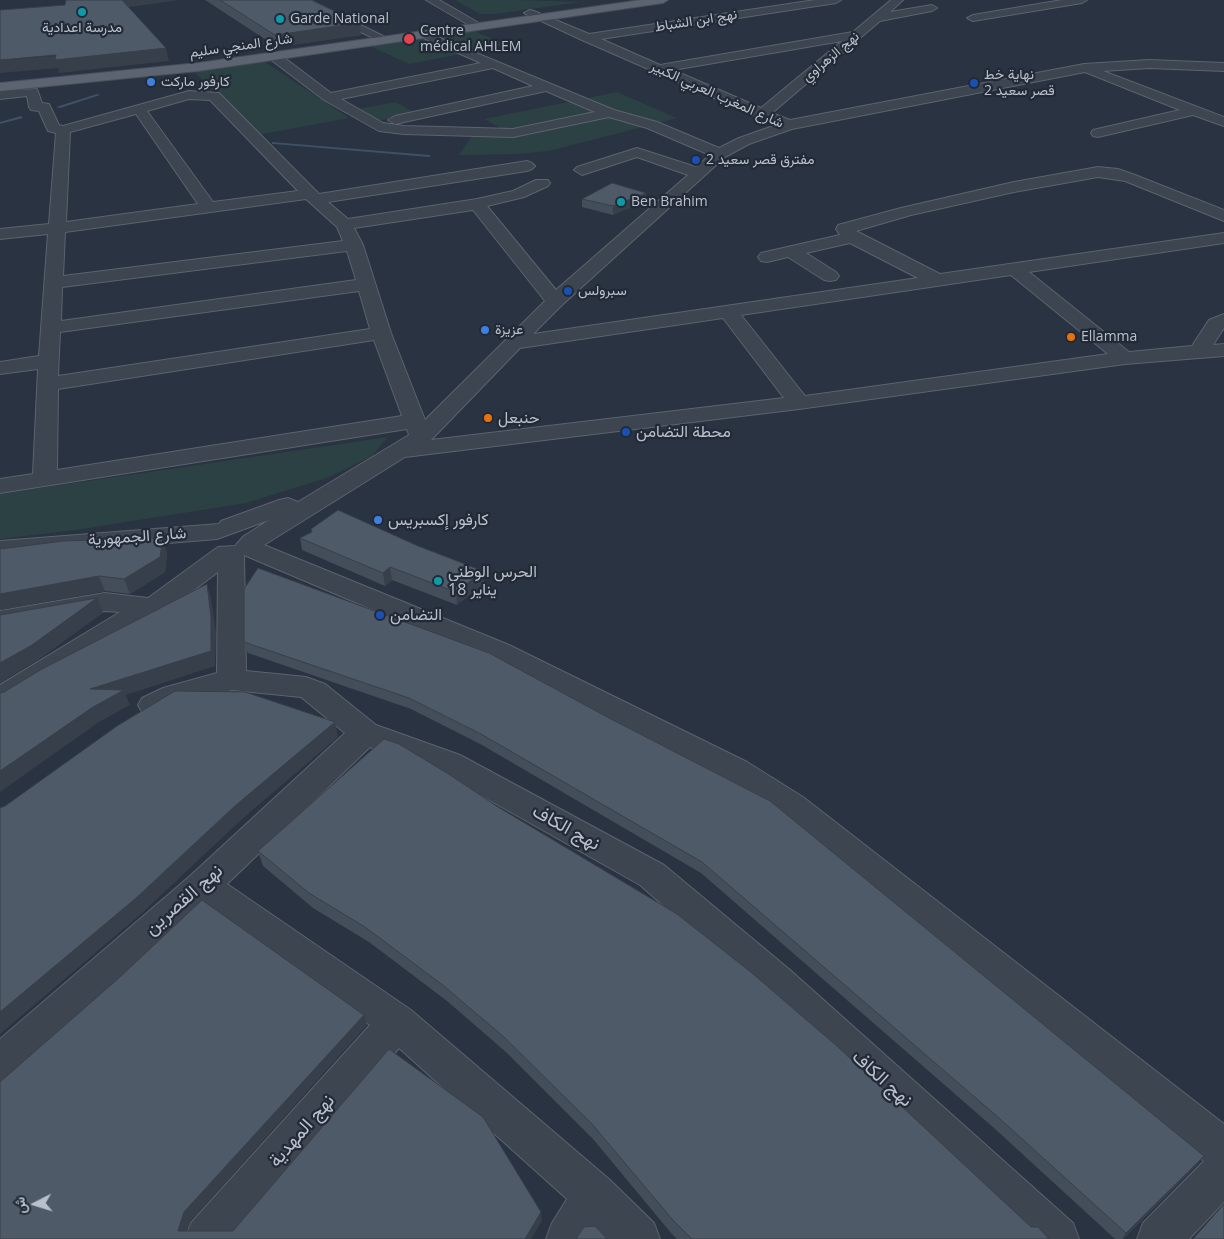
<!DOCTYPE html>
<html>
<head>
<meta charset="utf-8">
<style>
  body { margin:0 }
  #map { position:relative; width:1224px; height:1239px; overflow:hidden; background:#293341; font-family:"Open Sans",Vazirmatn,sans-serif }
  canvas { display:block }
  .north { position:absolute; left:10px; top:1179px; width:50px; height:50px; -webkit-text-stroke:4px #212a36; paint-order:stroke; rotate:265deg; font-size:14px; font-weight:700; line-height:20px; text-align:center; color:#bac0cb }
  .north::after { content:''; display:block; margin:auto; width:18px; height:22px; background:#bac0cb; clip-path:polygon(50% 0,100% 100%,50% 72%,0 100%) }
</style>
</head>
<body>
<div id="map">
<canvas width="1224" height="1239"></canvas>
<div class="north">ش</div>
</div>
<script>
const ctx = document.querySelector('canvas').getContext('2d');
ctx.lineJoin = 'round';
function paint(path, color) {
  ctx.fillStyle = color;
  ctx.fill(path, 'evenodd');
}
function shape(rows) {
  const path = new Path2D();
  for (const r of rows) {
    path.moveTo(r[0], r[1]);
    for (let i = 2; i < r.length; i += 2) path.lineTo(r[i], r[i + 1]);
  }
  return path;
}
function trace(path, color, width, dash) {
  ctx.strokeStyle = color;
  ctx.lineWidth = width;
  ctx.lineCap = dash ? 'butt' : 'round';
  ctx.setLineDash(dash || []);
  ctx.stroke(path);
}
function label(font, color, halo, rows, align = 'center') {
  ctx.font = font + ' "Open Sans",Vazirmatn,sans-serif';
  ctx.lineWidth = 4.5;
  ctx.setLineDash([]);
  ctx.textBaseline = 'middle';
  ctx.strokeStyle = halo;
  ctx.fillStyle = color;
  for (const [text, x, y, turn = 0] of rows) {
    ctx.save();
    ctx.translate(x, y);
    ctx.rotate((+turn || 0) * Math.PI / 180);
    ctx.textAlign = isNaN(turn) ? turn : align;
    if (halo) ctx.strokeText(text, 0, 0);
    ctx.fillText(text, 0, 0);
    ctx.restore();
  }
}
const green = shape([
  [455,0,519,0,581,2,495,14,480,14],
  [474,31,508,45,409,64,370,46],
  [265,62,349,118,258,135,193,71],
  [617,92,677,118,549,151,518,154,459,155,472,136,512,137,506,131,484,119],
  [395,102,416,113,377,121,358,109],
  [388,437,372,456,327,478,246,503,76,530,0,539,0,494]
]);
const stream = shape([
  [97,94,100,95,60,108,56,107,97,94],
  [21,116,23,118,0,124,0,122,21,116],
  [272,142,429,155,431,156,429,157,274,144,272,144,272,142]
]);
const minor = shape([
  [296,0,310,0,383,36,381,38,373,38,296,0],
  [426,0,439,0,484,26,482,28,474,28,426,0],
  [815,0,841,0,836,3,601,39,660,65,853,32,891,0,903,0,890,12,932,5,937,8,932,11,880,21,772,113,790,120,1084,64,1149,60,1224,63,1224,71,1149,68,1103,71,1224,117,1224,126,1193,115,1098,137,1093,136,1091,133,1093,130,1180,110,1085,72,792,129,749,144,725,157,562,305,533,334,918,278,850,243,806,253,836,272,839,276,836,280,830,281,824,280,788,257,767,262,761,261,758,257,761,253,840,235,836,229,838,225,901,208,1014,182,1098,167,1118,169,1135,175,1224,210,1224,221,1125,181,1098,177,1014,192,911,215,856,231,940,274,1224,233,1224,243,1029,272,1129,352,1192,346,1209,320,1224,314,1224,328,1213,345,1224,344,1224,356,1125,364,799,409,405,457,264,545,509,645,747,762,803,797,1224,1124,1224,1202,1189,1239,1137,1239,1143,1223,1204,1161,779,815,725,778,489,659,244,555,246,671,306,677,325,684,376,725,460,755,664,865,790,970,1073,1223,1079,1239,1025,1239,764,994,640,885,438,771,370,747,227,884,411,1010,610,1180,654,1223,660,1239,607,1239,599,1230,593,1239,546,1239,552,1223,567,1199,399,1048,236,1239,185,1239,191,1223,370,1025,203,906,14,1077,0,1083,0,1039,190,876,345,733,301,697,232,690,182,703,153,716,142,712,138,705,142,698,163,688,217,673,218,572,163,613,139,625,10,706,0,709,0,685,120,612,105,611,0,629,0,611,105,593,148,598,218,547,235,546,244,536,269,520,217,539,0,557,0,541,219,524,221,521,279,500,288,498,298,502,409,435,407,429,0,493,0,479,33,474,38,369,0,374,0,362,39,356,48,234,0,239,0,229,49,224,56,133,48,131,39,111,31,110,29,107,27,96,0,99,0,91,37,89,42,103,49,104,59,125,63,126,189,91,219,93,319,194,527,161,532,163,535,166,532,169,527,171,328,202,348,219,477,199,513,191,536,180,548,180,550,183,548,186,524,197,487,206,556,290,688,175,637,157,582,175,574,170,577,167,637,148,696,167,710,155,647,128,609,117,513,137,404,134,379,131,324,100,270,59,268,56,270,53,278,53,331,93,481,63,419,36,417,34,423,31,614,110,657,122,719,148,739,138,776,125,582,40,524,13,530,10,534,11,589,34,815,0],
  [842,41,761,108,673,70,842,41],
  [493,68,533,86,395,116,388,120,395,124,546,91,595,112,513,129,404,126,383,123,341,99,493,68],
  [189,99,210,100,298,191,213,202,147,111,189,99],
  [136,114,198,204,66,222,70,132,136,114],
  [306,199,337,227,343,241,63,276,65,232,306,199],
  [473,210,545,301,425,420,391,333,363,245,354,228,473,210],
  [347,251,356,280,61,321,62,287,347,251],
  [1011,275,1108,354,805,396,741,315,1011,275],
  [359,291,370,329,58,376,60,332,359,291],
  [723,318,784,398,431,440,520,348,723,318],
  [374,340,402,416,57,470,58,389,374,340],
  [1062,0,1087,0,1082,3,973,21,967,18,973,15,1062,0]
]);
const major = shape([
  [641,0,668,0,663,3,198,71,0,91,0,83,198,63,641,0]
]);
const wall = shape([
  [205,0,311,0,359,23,361,35,277,47],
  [646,193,645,201,613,215,582,207,582,199],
  [311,529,418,546,483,571,484,583,457,605,392,580,385,586,302,550,300,538,312,532],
  [0,549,167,553,165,572,130,594,105,591,0,610],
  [244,589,1204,1156,1196,1166,1123,1239,1115,1239,994,1128,701,873,482,745,411,709,248,653,244,642],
  [258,851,1031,1227,1049,1239,677,1239,671,1233,593,1139,507,1053,447,1001,369,942,313,908,263,866]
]);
const shadedWall = shape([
  [120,0,180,0,122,8],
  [359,23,361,35,277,47,275,35],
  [166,48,169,61,59,73,58,68,0,73,0,60],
  [646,193,645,201,613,215,613,206],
  [163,538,167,553,165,572,130,594,124,579],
  [390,567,392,580,385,586,383,573],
  [483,571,484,583,457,605,456,592],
  [99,576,105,591,0,610,0,594],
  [207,584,211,598,216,632,215,666,126,695,130,705,99,722,0,792,0,771],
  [97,598,103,613,38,660,0,683,0,663],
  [335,722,338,737,241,820,141,914,0,1034,0,1012,236,805],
  [364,1015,367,1025,190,1222,184,1239,178,1231,184,1212],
  [1204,1156,1196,1166,1123,1239,1122,1239,1126,1233],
  [541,1212,542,1221,531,1239,525,1239]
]);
const building = shape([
  [66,0,122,0,166,48,55,60,56,55,0,60,0,10,65,5,66,0],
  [220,0,311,0,359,23,275,35,220,0],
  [612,183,646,193,613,206,582,199,612,183],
  [338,510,418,546,483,571,456,592,390,567,383,573,300,538,312,532,311,529,338,510],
  [163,538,160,557,124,579,99,576,0,594,0,549,63,541,163,538],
  [258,568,489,653,609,718,770,801,1204,1156,1126,1233,999,1118,702,862,481,734,409,698,244,642,244,589,258,568],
  [207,584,211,617,211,651,90,689,124,690,93,707,0,771,0,693,4,692,42,669,207,584],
  [97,598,32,645,0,663,0,615,97,598],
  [175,691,245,692,335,722,236,805,135,899,0,1012,0,808,5,806,117,726,175,691],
  [384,739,399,744,447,773,498,807,677,914,752,973,838,1047,1031,1227,1038,1227,1049,1239,692,1239,672,1219,592,1124,505,1038,444,986,365,927,309,893,258,851,384,739],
  [202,900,364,1015,184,1212,178,1231,233,1231,389,1049,483,1117,541,1212,525,1239,0,1239,0,1082,120,977,202,900],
  [1224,1204,1224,1239,1193,1239,1224,1204],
  [595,1226,607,1239,576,1239,584,1227,595,1226]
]);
const markers = [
  [82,12,5,"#0f9aa8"],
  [280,19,5,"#0f9aa8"],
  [409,39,6,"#e0444e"],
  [151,82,5,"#3f7fe0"],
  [974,83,5,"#1a4fb4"],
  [696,160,5,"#1a4fb4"],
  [621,202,5,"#0f9aa8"],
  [568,291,5,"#1a4fb4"],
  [485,330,5,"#3f7fe0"],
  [1071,337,5,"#e8710a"],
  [488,418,5,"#e8710a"],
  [626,432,5,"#1a4fb4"],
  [378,520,5,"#3f7fe0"],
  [438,581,5,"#0f9aa8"],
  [380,615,5,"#1a4fb4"]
];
const farPoinames = [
  ["Garde National",290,19],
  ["مدرسة اعدادية",82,28,"center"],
  ["Centre",420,31],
  ["médical AHLEM",420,47],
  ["نهاية خط",984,75],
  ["قصر سعيد 2",984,91],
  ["كارفور ماركت",161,82],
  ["مفترق قصر سعيد 2",706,160],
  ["Ben Brahim",631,202],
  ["سبرولس",578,291],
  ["عزيزة",495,330],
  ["Ellamma",1081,337]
];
const farStreetnames = [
  ["نهج ابن الشباط",696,21,-9],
  ["شارع المنجي سليم",241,46,-8],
  ["نهج الزهراوي",831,57,-40],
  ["شارع المغرب العربي الكبير",717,95,24]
];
const poiNames = [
  ["حنبعل",498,418],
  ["محطة التضامن",636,432],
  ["كارفور إكسبريس",388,520],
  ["الحرس الوطني",448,572],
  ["18 يناير",448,590],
  ["التضامن",390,615]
];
const streetNames = [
  ["شارع الجمهورية",137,537,-4]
];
const nearStreetnames = [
  ["نهج الكاف",566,828,29],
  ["نهج القصرين",184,900,-41],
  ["نهج الكاف",882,1079,42],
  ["نهج المهدية",302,1131,-49]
];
paint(green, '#2c4143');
paint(stream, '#405069');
trace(minor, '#5b636e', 2);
trace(major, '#464e5a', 2);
paint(minor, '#3d4551');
paint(major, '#5b6470');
paint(wall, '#444d5a');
paint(shadedWall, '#373f4a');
paint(building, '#4f5a69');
trace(building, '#373f4a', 1);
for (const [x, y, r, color] of markers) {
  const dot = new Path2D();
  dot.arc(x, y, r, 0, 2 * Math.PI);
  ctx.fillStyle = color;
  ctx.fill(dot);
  trace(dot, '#212a36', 2);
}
label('14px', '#bac0cb', '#212a36', farPoinames, 'left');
label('14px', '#bac0cb', '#212a36', farStreetnames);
label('16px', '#bac0cb', '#212a36', poiNames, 'left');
label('16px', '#bac0cb', '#212a36', streetNames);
label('19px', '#bac0cb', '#212a36', nearStreetnames);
</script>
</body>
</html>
